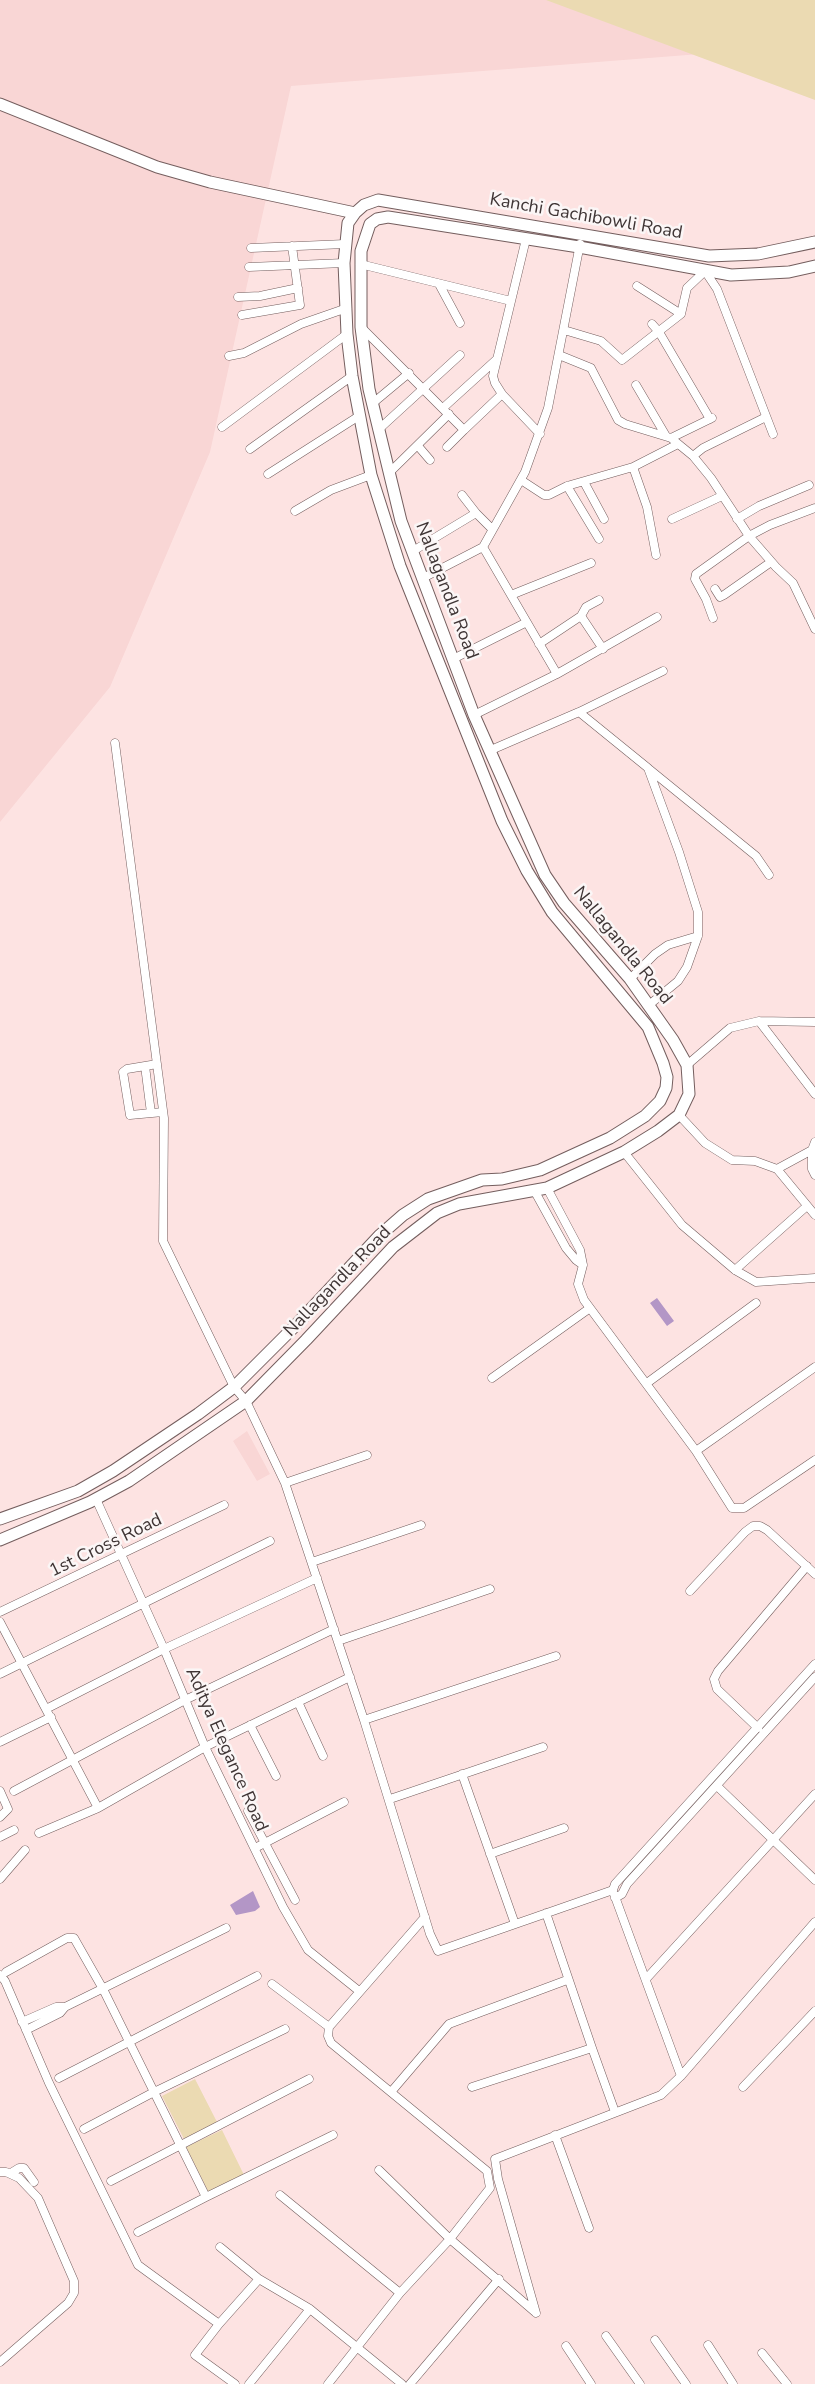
<!DOCTYPE html>
<html>
<head>
<meta charset="utf-8">
<style>
  body { margin:0 }
  canvas { display:block; background:#fde3e2 }
</style>
</head>
<body>
<canvas width="815" height="2384"></canvas>
<script>
const ctx = document.querySelector('canvas').getContext('2d');
ctx.lineJoin = 'round';
function paint(path, color) {
  ctx.fillStyle = color;
  ctx.fill(path, 'evenodd');
}
function shape(rows) {
  const path = new Path2D();
  for (const r of rows) {
    path.moveTo(r[0], r[1]);
    for (let i = 2; i < r.length; i += 2) path.lineTo(r[i], r[i + 1]);
  }
  return path;
}
function trace(path, color, width, dash) {
  ctx.strokeStyle = color;
  ctx.lineWidth = width;
  ctx.lineCap = dash ? 'butt' : 'round';
  ctx.setLineDash(dash || []);
  ctx.stroke(path);
}
function label(font, color, halo, rows, align = 'center') {
  ctx.font = font + ' "Nunito Sans",sans-serif';
  ctx.lineWidth = 5;
  ctx.setLineDash([]);
  ctx.textBaseline = 'middle';
  ctx.strokeStyle = halo;
  ctx.fillStyle = color;
  for (const [text, x, y, turn = 0] of rows) {
    ctx.save();
    ctx.translate(x, y);
    ctx.rotate((+turn || 0) * Math.PI / 180);
    ctx.textAlign = isNaN(turn) ? turn : align;
    if (halo) ctx.strokeText(text, 0, 0);
    ctx.fillText(text, 0, 0);
    ctx.restore();
  }
}
const built = shape([
  [0,0,815,0,815,45,291,86,210,452,110,687,0,822],
  [247,1431,270,1474,257,1481,233,1441]
]);
const green = shape([
  [546,0,815,0,815,100],
  [195,2079,217,2122,184,2139,162,2096],
  [222,2130,244,2175,209,2193,186,2147]
]);
const water = shape([
  [657,1298,674,1321,667,1326,650,1303],
  [253,1891,260,1907,255,1911,236,1915,230,1905]
]);
const street = shape([
  [526,239,493,376,495,383,502,394,540,434],
  [251,248,345,244],
  [360,264,511,301],
  [249,267,344,263],
  [439,284,460,323],
  [637,286,681,314],
  [238,297,260,296,298,288],
  [242,315,300,305,292,246],
  [652,324,659,332,710,419],
  [361,327,464,430,447,447],
  [564,330,601,341,622,360,681,314,687,288,705,271,717,289,773,434],
  [559,355,591,368,618,420,625,424,671,438,693,456,711,478,749,536,776,567,793,583,815,629],
  [229,356,244,353,301,324,347,308],
  [636,385,666,436],
  [373,403,409,373],
  [443,408,497,359],
  [222,427,347,334],
  [378,430,460,355],
  [464,430,502,394],
  [671,438,712,418],
  [418,446,430,460],
  [250,449,352,376],
  [693,456,703,448,766,417],
  [633,467,647,507,656,555],
  [389,473,449,414],
  [268,474,359,416],
  [521,480,544,495,549,495,567,486,633,467,678,444],
  [584,482,604,519],
  [567,486,599,539],
  [462,495,476,513],
  [295,511,331,490,371,475],
  [672,519,722,496],
  [737,519,759,506,809,485],
  [483,547,557,674],
  [413,551,476,513,492,529],
  [423,578,483,547,525,472,548,408,580,244],
  [715,589,720,597,724,595,771,562],
  [511,595,591,563],
  [581,616,586,607,599,600],
  [713,618,706,599,695,579,696,574,749,536,770,525,815,508],
  [539,644,581,616,603,649],
  [453,659,525,623],
  [579,712,648,768,679,852,698,912,698,936,687,967,678,981,649,1005],
  [474,715,557,674,657,617],
  [115,743,164,1118,163,1241,234,1387,246,1401,285,1483,364,1720,430,1934,438,1951,613,1890,615,1884,815,1664],
  [491,750,579,712,663,671],
  [649,769,756,856,769,875],
  [630,979,655,954,668,945,698,936],
  [759,1021,815,1094],
  [157,1064,127,1069,123,1072,130,1115,163,1112],
  [687,1065,730,1028,759,1021,815,1022],
  [145,1066,151,1113],
  [679,1115,705,1143,732,1160,755,1161,777,1169,812,1150,815,1142],
  [812,1150,812,1169,815,1175],
  [624,1152,682,1225,735,1270,756,1282,815,1278],
  [777,1169,815,1215],
  [547,1188,580,1250,583,1265,578,1284,584,1300,696,1451,732,1508,744,1508,815,1460],
  [534,1190,566,1248,576,1260,583,1265],
  [735,1270,807,1206],
  [492,1378,590,1308],
  [647,1383,756,1303],
  [696,1451,815,1367],
  [285,1483,367,1455],
  [96,1499,164,1649,205,1747,283,1907,308,1950,359,1991],
  [312,1562,421,1525],
  [690,1591,745,1532,753,1526,760,1526,767,1530,815,1574],
  [0,1612,224,1505],
  [0,1622,98,1808,39,1833],
  [338,1641,490,1589],
  [0,1674,270,1541],
  [298,1702,323,1756],
  [46,1709,164,1649,317,1578],
  [364,1720,556,1656],
  [250,1725,276,1776],
  [758,1728,717,1689,714,1679,718,1671,807,1566],
  [0,1742,51,1717],
  [462,1774,515,1924],
  [717,1786,815,1880],
  [0,1791,8,1809,0,1817],
  [14,1791,185,1700,334,1629],
  [390,1799,543,1747],
  [98,1808,205,1747,350,1677],
  [248,1811,295,1900],
  [0,1837,14,1830],
  [255,1848,344,1802],
  [490,1854,564,1828],
  [0,1879,25,1850],
  [614,1894,681,2076],
  [615,1898,622,1894,627,1884,815,1677],
  [6,1972,67,1938,74,1938,103,1989,206,2197],
  [0,1975,5,1981,49,2083,138,2265,219,2324],
  [646,1979,815,1794],
  [272,1984,329,2027],
  [22,2022,56,2007,65,2007],
  [26,2030,60,2013,65,2007,226,1928],
  [592,2048,615,2112],
  [59,2078,257,1976],
  [472,2087,592,2048,546,1913],
  [743,2087,815,2011],
  [391,2092,449,2024,567,1980],
  [84,2129,154,2092,285,2029],
  [555,2135,589,2228],
  [379,2170,450,2239,535,2312],
  [0,2172,6,2172,19,2178,38,2198,74,2281,74,2293,68,2303,0,2362],
  [11,2173,19,2168,24,2168,34,2182],
  [111,2181,309,2079],
  [280,2195,400,2293],
  [138,2232,206,2197,333,2135],
  [220,2247,259,2279,310,2309,402,2384],
  [536,2313,498,2179,495,2159,661,2095,681,2076,815,1922],
  [606,2336,640,2384],
  [655,2340,686,2384],
  [708,2345,733,2384],
  [566,2346,591,2384],
  [762,2353,787,2384],
  [235,2384,195,2355,219,2324,259,2279],
  [249,2384,310,2309],
  [328,2384,400,2293,450,2239,490,2188,487,2171,331,2043,328,2036,329,2027,425,1917],
  [410,2384,499,2279]
]);
const secondary = shape([
  [0,104,157,167,210,182,355,213],
  [0,1519,78,1491,113,1471,198,1414,234,1387,295,1326,379,1236,403,1215,428,1199,482,1180,502,1179,540,1170,610,1138,645,1116,660,1101,666,1088,667,1077,663,1063,648,1027,552,912,527,871,502,821,400,566,371,475,352,376,347,334,344,263,348,223,355,213,364,205,378,200,709,256,758,254,815,242],
  [0,1540,90,1502,129,1481,246,1401,306,1340,393,1247,437,1213,459,1204,547,1188,624,1152,658,1131,679,1115,689,1094,687,1065,673,1040,630,979,564,903,545,875,474,715,401,521,369,389,361,327,361,251,370,224,377,219,388,217,579,247,731,275,789,272,815,266]
]);
const streetNames = [
  ["Kanchi Gachibowli Road",586,217,10],
  ["Nallagandla Road",446,591,69],
  ["Nallagandla Road",622,946,51],
  ["Nallagandla Road",338,1282,-46],
  ["1st Cross Road",106,1546,-26],
  ["Aditya Elegance Road",226,1750,66]
];
paint(built, '#f9d6d5');
paint(green, '#ebdab2');
paint(water, '#b396c6');
trace(street, '#745e5e', 9);
trace(secondary, '#745e5e', 13);
trace(street, '#fff', 8);
trace(secondary, '#fff', 11);
label('18px', '#3f3535', '#fbf6f6', streetNames);
</script>
</body>
</html>
